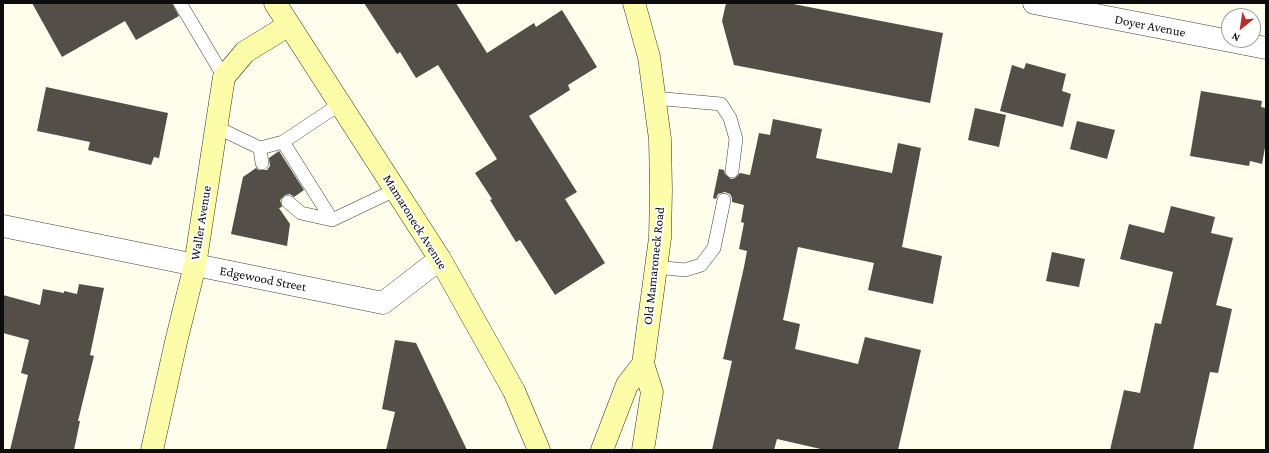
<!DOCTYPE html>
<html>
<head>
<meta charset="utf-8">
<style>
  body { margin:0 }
  #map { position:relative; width:1269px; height:453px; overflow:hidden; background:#fffdec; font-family:"Crimson Pro",serif }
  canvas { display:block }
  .frame { position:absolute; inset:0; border:4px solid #0c0c0c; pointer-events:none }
  .north { position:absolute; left:1221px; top:8px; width:40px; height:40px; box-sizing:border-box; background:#fff; border:1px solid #9e9e9e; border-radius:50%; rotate:210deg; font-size:11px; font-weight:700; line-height:16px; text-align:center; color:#0c0c0c }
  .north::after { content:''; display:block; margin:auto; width:14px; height:18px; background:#b82f28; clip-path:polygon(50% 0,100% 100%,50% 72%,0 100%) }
</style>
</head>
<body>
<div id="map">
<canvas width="1269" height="453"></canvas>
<div class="frame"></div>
<div class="north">N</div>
</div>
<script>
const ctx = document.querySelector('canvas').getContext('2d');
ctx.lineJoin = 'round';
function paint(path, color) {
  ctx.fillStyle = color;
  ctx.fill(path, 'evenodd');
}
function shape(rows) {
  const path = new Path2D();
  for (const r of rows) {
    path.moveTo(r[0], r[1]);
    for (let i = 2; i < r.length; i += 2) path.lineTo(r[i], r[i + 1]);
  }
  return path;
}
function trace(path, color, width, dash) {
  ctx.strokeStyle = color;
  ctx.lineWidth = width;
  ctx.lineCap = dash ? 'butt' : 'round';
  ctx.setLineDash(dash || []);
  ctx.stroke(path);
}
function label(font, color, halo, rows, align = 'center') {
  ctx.font = font + ' "Crimson Pro",serif';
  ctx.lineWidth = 4;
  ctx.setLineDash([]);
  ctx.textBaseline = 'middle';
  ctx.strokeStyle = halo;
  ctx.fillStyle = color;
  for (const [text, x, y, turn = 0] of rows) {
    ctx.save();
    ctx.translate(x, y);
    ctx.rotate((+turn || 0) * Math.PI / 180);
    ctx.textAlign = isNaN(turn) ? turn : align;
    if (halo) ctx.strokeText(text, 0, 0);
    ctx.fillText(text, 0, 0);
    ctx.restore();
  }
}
const building = shape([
  [32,3,172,3,179,16,136,40,125,21,62,57],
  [364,3,456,3,487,53,534,23,536,27,562,10,597,67,568,85,570,90,529,116,577,192,565,199,605,263,555,295,520,240,516,242,490,200,492,199,475,173,497,159,438,65,416,78,400,52,397,54],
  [726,3,788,3,943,33,930,103,734,65,722,21],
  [1026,63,1066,74,1062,91,1071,94,1063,127,1000,111,1012,65,1024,69],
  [46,87,168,113,159,158,154,157,151,165,88,150,90,142,37,131],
  [1201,91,1262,101,1261,107,1266,108,1266,142,1262,164,1250,161,1249,166,1190,156],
  [975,108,1006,115,999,147,968,140],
  [773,119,822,129,816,158,892,173,898,143,921,148,902,247,942,256,933,304,868,290,874,263,798,247,783,320,800,324,795,349,858,364,865,337,921,350,898,450,825,450,777,439,774,450,712,450,732,361,723,359,744,267,747,251,739,249,744,223,741,222,744,205,732,202,732,198,730,194,725,192,718,194,716,199,713,198,719,169,724,170,725,174,731,179,735,178,740,173,750,175,759,133,770,135],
  [1077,121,1115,130,1107,159,1070,149],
  [279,151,304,190,294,197,290,194,285,195,280,200,282,207,279,208,290,224,287,246,231,234,243,177,256,168,259,170,267,170,270,166,269,158],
  [1171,206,1215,217,1211,233,1233,238,1216,305,1232,309,1218,373,1210,372,1193,450,1110,450,1124,390,1140,393,1155,323,1161,324,1173,272,1120,259,1129,224,1164,233],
  [1052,252,1085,259,1079,287,1046,281],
  [79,284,104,288,90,355,94,356,78,421,80,421,74,450,10,450,28,375,21,373,29,340,3,333,3,295,40,305,43,289,64,293,64,291,77,294],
  [395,340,416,343,467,450,386,450,395,412,382,409]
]);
const lane = shape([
  [180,3,224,77],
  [654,98,721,104,730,118,736,139,732,171],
  [216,127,260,148,283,142],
  [260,148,262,163],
  [288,202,301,213,332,220,395,190],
  [332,220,283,142,340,104],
  [656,267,685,270,701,265,714,248,724,200]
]);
const street = shape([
  [1034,3,1266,48],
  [3,226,383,303,440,259]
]);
const secondary = shape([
  [275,3,440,259,514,391,539,450],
  [634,3,649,57,660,139,661,190,660,238,643,364,652,392,643,450],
  [152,450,176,342,195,265,224,77,245,52,289,25],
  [602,450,627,385,643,364]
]);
const streetNames = [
  ["Doyer Avenue",1150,26,11],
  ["Mamaroneck Avenue",415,222,58],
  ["Waller Avenue",201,223,-81],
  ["Old Mamaroneck Road",654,266,-84],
  ["Edgewood Street",263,279,11]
];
paint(building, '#544e49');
trace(lane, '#3f3f3f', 14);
trace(street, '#3f3f3f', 23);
trace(secondary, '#2e2e2e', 23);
trace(lane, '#fff', 13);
trace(street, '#fff', 22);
trace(secondary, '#fdfca8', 22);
label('13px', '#0c0c0c', '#fff', streetNames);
</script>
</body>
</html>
